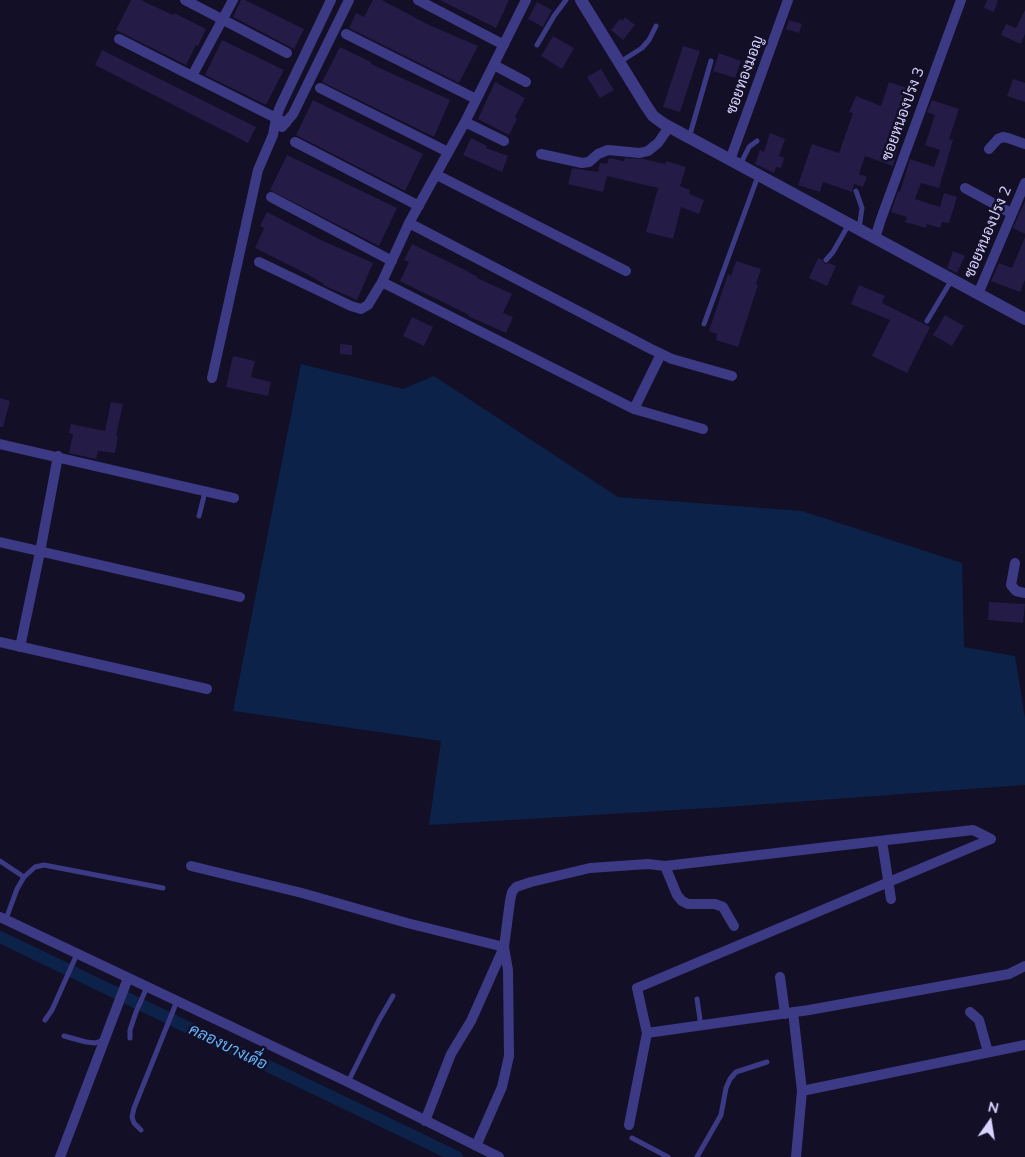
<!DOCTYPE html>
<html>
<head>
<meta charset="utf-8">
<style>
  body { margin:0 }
  #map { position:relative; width:1025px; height:1157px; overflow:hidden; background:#130f26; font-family:Mulish,sans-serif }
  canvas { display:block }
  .north { position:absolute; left:965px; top:1097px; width:50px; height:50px; -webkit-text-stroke:4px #130f26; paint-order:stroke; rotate:13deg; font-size:14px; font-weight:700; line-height:20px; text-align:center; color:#d9d4ff }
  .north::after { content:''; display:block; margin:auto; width:18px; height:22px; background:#d9d4ff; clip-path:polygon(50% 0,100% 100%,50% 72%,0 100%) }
</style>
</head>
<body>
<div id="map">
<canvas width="1025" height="1157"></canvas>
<div class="north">N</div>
</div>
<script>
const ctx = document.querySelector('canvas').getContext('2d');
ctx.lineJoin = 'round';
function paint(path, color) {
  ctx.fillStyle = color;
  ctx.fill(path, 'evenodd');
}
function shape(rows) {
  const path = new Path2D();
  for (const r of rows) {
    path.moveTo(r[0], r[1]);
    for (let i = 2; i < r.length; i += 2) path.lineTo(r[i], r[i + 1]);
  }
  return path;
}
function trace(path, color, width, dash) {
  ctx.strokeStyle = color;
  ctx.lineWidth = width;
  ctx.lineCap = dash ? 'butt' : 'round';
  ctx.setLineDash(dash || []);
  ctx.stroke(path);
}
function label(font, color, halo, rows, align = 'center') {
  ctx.font = font + ' Mulish,Sarabun,sans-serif';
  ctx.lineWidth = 5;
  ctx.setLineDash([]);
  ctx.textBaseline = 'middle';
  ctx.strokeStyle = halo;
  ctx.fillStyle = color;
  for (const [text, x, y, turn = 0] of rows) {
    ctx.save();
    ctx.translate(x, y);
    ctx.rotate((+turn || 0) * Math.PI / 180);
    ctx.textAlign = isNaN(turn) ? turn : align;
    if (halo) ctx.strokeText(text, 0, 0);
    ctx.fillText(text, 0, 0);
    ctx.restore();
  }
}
const water = shape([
  [301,364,403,389,434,376,618,497,802,511,962,563,964,647,1015,656,1025,718,1025,785,726,807,429,825,441,741,233,711]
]);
const canal = shape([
  [0,937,457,1157]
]);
const building = shape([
  [131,0,141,0,173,15,174,13,206,29,198,46,196,45,186,65,116,30],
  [241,0,245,0,304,29,294,49,233,17],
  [373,0,382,0,429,25,478,46,459,83,349,28,356,13,364,17],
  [440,0,509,0,496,28],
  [987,0,998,0,994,12,984,8],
  [537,2,552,10,543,27,528,19],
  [1025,10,1025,34,1021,44,1001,35,1006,24,1016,28],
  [625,17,635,25,623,40,611,30,620,19,623,21],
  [789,20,802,24,799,33,786,29],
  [553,36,574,48,562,69,541,56],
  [222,40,284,70,266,105,205,75],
  [683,46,700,51,680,112,663,107],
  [340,47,371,62,371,64,450,100,434,137,322,82],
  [102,50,256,127,248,143,95,65],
  [719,53,741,61,735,78,713,71],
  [601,69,614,90,600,98,587,77],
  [1013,79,1025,83,1025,102,1007,96],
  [495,82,525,98,515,117,517,119,509,135,478,119],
  [889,82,913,90,906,108,903,107,894,133,901,135,893,166,865,156,859,174,867,177,863,187,854,184,852,192,823,182,820,192,798,185,812,144,839,153,853,113,849,112,856,96,881,106],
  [313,100,423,154,405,191,296,135],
  [932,100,959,109,949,139,953,140,939,188,921,183,915,199,940,207,944,193,957,197,949,223,942,222,940,228,927,224,926,228,905,222,907,217,891,212,898,191,900,192,910,159,934,167,940,150,925,145,935,115,927,112],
  [770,133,785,139,779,156,784,158,781,168,776,167,774,173,755,164,760,150,764,152],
  [471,138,487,146,486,148,508,156,502,172,463,155],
  [287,155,397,208,379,246,270,190],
  [609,158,624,161,625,158,644,159,665,164,666,161,686,167,680,186,690,190,689,194,704,200,699,214,681,207,673,239,646,232,658,188,607,176,603,192,568,184,572,168,598,172,600,163,607,164],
  [1025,201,1025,234,1013,228],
  [267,212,321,240,373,263,357,300,323,285,324,284,307,274,255,248,264,228,260,226],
  [1025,237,1025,280,1020,292,991,281,999,263,1012,268],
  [412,244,461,268,478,277,477,278,512,294,503,313,513,317,506,333,468,316,469,315,400,281,409,262,404,260],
  [953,251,965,256,957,273,947,268],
  [818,258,822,260,825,264,829,263,836,266,827,286,809,278],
  [736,261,761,269,756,284,758,285,738,347,716,340,717,334,709,331,728,274,731,276],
  [859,285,885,296,882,303,930,327,907,373,872,356,890,320,851,304],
  [945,315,964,326,952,346,933,335],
  [412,317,433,327,424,346,403,336],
  [340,344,352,345,352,355,340,354],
  [233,356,255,361,251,377,271,382,268,396,226,387],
  [0,398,10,401,3,427,0,427],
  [111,402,123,404,116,436,118,436,115,453,98,451,96,459,69,453,73,434,69,433,71,424,105,431],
  [989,602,1025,604,1023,623,988,620]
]);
const service = shape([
  [537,45,554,16,566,0],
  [620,62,642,48,649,40,656,26],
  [689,138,711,61],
  [740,165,749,147,757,141],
  [856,191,862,208,859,229],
  [826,260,833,252,849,224],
  [927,321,951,281],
  [704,324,758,176],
  [199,516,205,492],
  [0,861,24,877],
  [6,919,17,889,24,877,35,867,44,865,163,888],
  [697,999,701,1026],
  [45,1020,52,1010,77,954],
  [64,1036,86,1042,95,1043,104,1040],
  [130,1038,130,1030,136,1012,147,987],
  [348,1082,379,1020,393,996],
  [141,1130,134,1123,132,1117,134,1108,177,1001],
  [632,1138,668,1157],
  [697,1157,721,1115,726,1088,730,1079,736,1072,767,1062]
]);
const minor = shape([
  [185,0,287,53],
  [233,0,192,76,286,123],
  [418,0,504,45],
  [346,34,476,99],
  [119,39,192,76],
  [494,65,526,82],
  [320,88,448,152],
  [465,122,504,141],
  [282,127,293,114,349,0],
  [295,142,419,206],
  [989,149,998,139,1003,137,1008,138,1025,144],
  [541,154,582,163,589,162,598,154,608,150,640,153,648,151,658,143,669,127],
  [730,160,788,0],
  [437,175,626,271],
  [965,188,1011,213],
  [271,197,392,261],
  [409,223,651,349,672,359,732,376],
  [875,238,881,219,961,0],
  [259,262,351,306,361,309,368,305,382,282,409,223,465,122,526,0],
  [382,282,634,409,703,429],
  [978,294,1025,183],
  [212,378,258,170,273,135,276,118,280,107,331,0],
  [634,409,661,354],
  [0,444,234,498],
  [0,542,240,597],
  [1015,563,1011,585,1016,591,1025,593],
  [0,642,207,689],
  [20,647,40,552,58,456],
  [882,841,891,899],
  [191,866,302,893,407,923,504,947,508,970,509,1056,502,1087,476,1146],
  [665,866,677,895,682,901,688,904,715,904,723,907,734,926],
  [0,917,348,1082,499,1157],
  [780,977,785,1014],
  [793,1012,802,1091,796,1157],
  [970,1012,979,1020,988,1052],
  [647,1033,809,1010,1009,974,1025,966],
  [802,1091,1025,1045],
  [425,1121,451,1054,471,1021,504,947,510,901,512,892,516,887,531,882,590,868,648,864,665,866,973,830,991,839,637,988,647,1033,629,1125],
  [60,1157,128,978]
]);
const tertiary = shape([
  [581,0,645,104,653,116,664,124,1025,319]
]);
const streetNames = [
  ["ซอยทองมอญ",745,75,-70],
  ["ซอยหนองปรง 3",903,114,-70],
  ["ซอยหนองปรง 2",988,232,-67]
];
const waterNames = [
  ["คลองบางเดื่อ",228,1047,26]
];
paint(water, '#0c2248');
trace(canal, '#0c2248', 12);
paint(building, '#241b47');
trace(service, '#3d3a85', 5);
trace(minor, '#3d3a85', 10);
trace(tertiary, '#3d3a85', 12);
label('15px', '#d9d4ff', '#130f26', streetNames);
label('italic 16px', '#62b6ff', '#130f26', waterNames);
</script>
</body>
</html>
